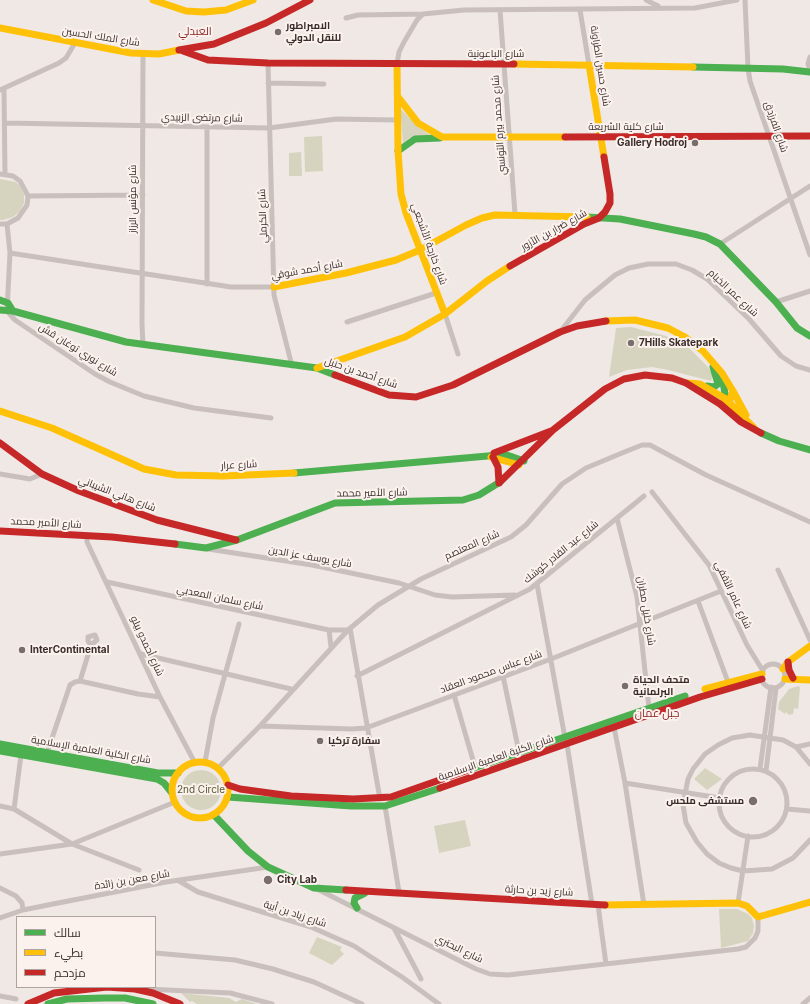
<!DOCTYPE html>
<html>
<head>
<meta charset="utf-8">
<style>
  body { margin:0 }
  #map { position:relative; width:810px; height:1004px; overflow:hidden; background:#f0e8e5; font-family:Inter,Cairo,sans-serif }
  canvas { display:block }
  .legend { position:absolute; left:16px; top:916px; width:140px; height:72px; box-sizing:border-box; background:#fbf2ee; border:1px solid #aea3a0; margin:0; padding:5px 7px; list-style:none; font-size:12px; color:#3a2c2b }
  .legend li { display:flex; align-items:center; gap:8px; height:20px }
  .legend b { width:20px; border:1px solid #aea3a0 }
</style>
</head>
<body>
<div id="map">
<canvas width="810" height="1004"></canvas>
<ul class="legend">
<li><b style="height:5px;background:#4caf50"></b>سالك</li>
<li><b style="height:5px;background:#ffc107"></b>بطيء</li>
<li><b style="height:5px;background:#c62828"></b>مزدحم</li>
</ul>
</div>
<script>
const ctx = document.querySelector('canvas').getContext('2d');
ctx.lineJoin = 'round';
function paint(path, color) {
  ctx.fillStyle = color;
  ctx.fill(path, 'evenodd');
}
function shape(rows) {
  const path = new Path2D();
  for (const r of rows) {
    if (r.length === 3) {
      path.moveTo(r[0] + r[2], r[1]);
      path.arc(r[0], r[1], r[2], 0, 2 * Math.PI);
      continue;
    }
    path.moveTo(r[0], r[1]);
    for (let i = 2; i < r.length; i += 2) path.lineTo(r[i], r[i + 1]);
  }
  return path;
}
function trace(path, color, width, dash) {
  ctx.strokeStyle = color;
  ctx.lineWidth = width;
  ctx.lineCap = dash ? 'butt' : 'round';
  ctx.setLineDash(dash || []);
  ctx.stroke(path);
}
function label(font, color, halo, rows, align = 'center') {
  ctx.font = font + ' Inter,Cairo,sans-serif';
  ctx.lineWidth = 4;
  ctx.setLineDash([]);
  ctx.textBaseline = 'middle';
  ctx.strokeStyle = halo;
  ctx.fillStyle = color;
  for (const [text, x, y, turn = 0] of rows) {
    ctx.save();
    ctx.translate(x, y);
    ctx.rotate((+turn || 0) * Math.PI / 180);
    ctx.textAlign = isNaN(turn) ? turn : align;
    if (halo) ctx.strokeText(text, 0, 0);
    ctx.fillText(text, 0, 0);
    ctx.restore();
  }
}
const green = shape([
  [400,108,417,126,430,135,410,138,403,143],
  [322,136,323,171,305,172,304,137],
  [301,152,302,176,289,176,289,153],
  [0,179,16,182,20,186,24,195,24,203,19,212,13,217,3,220,0,220],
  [631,327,666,336,688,347,708,367,713,375,711,381,668,370,652,367,627,370,609,377,616,328],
  [798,686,800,687,798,709,794,708,793,714,789,715,786,712,785,714,778,709,779,702,789,689],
  [705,768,722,779,707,790,694,779],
  [201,790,20],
  [465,820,471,846,439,853,434,826],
  [719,909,737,909,748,914,752,918,754,926,753,933,748,941,721,948],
  [317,937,342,947,340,950,344,954,332,965,309,953],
  [181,993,229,998,236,1002,242,999,257,1004,197,1004,192,1001,190,1002]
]);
const street = shape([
  [646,0,658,6],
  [745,0,748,68,750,81,810,255],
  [500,10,515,214],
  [580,10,589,65],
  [346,18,358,15,423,14],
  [143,54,142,324,143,345],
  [810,57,808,64,810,70],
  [268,63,274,295,292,366],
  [397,64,399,52,404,42,417,20,423,14,464,10,695,8,737,0],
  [268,83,324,84],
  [4,89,5,174],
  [0,90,59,63,66,58,75,43],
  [5,123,269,128,336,119,397,120],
  [0,174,13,176,20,181,28,196,27,205,18,218,7,224,0,224],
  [28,196,143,195],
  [7,224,10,253,7,311,15,320,95,374,110,382,144,396,194,408,271,418],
  [720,244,810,186],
  [10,253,231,287,274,287],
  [207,284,207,128],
  [776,302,810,291],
  [445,314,458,354],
  [347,322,436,293],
  [560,332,585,300,615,275,629,268,648,264,676,264,692,270,707,279,749,319,781,356,796,366,810,370],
  [0,474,30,479,42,474],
  [652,492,709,565,747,645,763,671],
  [617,518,637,597,649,708],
  [87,535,87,542,160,697,195,763],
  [208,549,312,565,399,583,435,595,452,597,515,595],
  [778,570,810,640],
  [107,582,329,630,348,630],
  [537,584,565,738],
  [698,601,728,682],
  [350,628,380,799],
  [329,630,331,647],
  [141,654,291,689],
  [773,676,12],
  [357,676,530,589,644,496],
  [503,676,519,752],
  [80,681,91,645,97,640,95,635,88,637,88,641,91,645],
  [454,695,475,767],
  [260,726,352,729,366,728,551,659,721,591],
  [614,727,625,783,644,905],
  [567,744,592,904],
  [796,747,810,744],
  [47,753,70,685,75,682,80,681,138,694,160,697],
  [205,762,213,718,239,624],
  [810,764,796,747,783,740,750,735,732,738,718,745,705,754,693,769,688,779,683,805,686,823,697,842,707,854,719,863,731,868,743,871,772,869,793,858,810,840],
  [218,768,260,726,348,630,378,605,421,579,511,537,526,525,562,484,586,468,622,453,642,445,650,445,706,475,810,522],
  [760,769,771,687],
  [753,803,34],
  [766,771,776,688],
  [625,783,720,798],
  [0,806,14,809,72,844,139,870],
  [385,806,399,892],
  [14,809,21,755],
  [787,809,810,811],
  [0,854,72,844,175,802],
  [179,881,198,892,311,927,354,946,402,977,439,1004],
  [0,888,16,896,22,903,23,910],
  [317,889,476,969,490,974,508,975,738,949,746,947,755,938,758,931,758,917],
  [738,903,748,836],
  [598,905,606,964],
  [0,918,23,910,53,904,166,882,268,867],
  [394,928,421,979],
  [155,953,235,960,273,969,314,982,362,1004],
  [146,989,230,993,272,1004],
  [0,996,16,999],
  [803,1004,810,998]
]);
const fast = shape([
  [693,67,783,69,810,72],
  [398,151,415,139,440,138],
  [587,217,620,219,694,234,706,237,720,244,776,302,797,328,810,336],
  [0,300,8,303,13,311],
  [0,310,13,311,126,342,317,368,335,375],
  [722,375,726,400],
  [707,386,714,387,718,384,713,367],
  [761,433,779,441,810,450],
  [294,473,499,455,507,455,524,461],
  [175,544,206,548,237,540,335,503,463,500,479,495,500,482],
  [0,744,158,773,178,773],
  [0,751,157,779,164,783,172,793],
  [471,769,685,696],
  [228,797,351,806,385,806,440,788],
  [214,815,248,851,268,867,314,888,346,890],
  [357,908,354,903,355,898,365,893],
  [48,1004,67,999,105,998,125,998,153,1004]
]);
const slow = shape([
  [153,0,186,11,204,12,226,10,253,0],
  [0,28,131,53,159,54,179,50],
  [397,64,398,151,401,194,406,213,445,314],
  [514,64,693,67],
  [589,65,604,157],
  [398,97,418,123,442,137,565,137],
  [274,287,346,273,396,260,420,250,466,225,482,218,495,215,587,217],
  [606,321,635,320,668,328,685,337,703,351,722,373,733,391,729,402,720,404],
  [317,368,405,337,445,314,487,281,510,266],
  [687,383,700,384,726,399,754,428],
  [733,391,746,415],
  [0,411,52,428,144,469,176,475,223,476,294,473],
  [491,457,519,465],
  [783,669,788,662,810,646],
  [785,679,810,680],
  [705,689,762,674],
  [200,790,28],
  [605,905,738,903,747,906,758,917,810,902]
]);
const jam = shape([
  [179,50,214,44,266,23,310,0],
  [183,51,208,60,268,63,514,64],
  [565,137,810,136],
  [510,266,584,224,599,218,605,212,610,203,610,194,604,157],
  [335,375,389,395,416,397,453,385,560,332,577,326,606,321],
  [0,443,42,474,79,491,157,520,236,540],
  [494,453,551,431],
  [493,457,498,467,499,483],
  [500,482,553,430,605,389,624,379,645,375,672,378,686,383,720,404,741,422,761,433],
  [0,531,112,537,175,544],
  [788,662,789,670,793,678],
  [228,785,240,789,291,796,353,799,391,797,471,769],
  [440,788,700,697,762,679],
  [346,890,605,905],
  [28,1004,54,993,107,987,135,989,153,993,180,1004]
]);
const markers = [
  [278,32,4,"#7a6e6c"],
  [695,143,4,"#7a6e6c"],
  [631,343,4,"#7a6e6c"],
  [22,650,4,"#7a6e6c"],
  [625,686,4,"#7a6e6c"],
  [320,741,4,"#7a6e6c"],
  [753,801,5,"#7a6e6c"],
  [268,880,5,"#7a6e6c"]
];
const poiNames = [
  ["الامبراطور",286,26],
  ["للنقل الدولي",286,38],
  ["Gallery Hodroj",687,143,"right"],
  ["7Hills Skatepark",639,343],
  ["InterContinental",30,650],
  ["متحف الحياة",633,680],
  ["البرلمانية",633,692],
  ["سفارة تركيا",328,741],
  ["مستشفى ملحس",744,801,"right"],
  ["City Lab",277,880]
];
const streetNames = [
  ["شارع الملك الحسين",101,37,9],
  ["شارع الباعونية",496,54],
  ["شارع حسين الطراونة",600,66,81],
  ["شارع مرتضى الزبيدي",202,118,1],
  ["شارع محمد بيرم التونسي",499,125,-94],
  ["شارع كلية الشريعة",626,127],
  ["شارع الفرزدق",776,127,71],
  ["شارع مؤنس الرزاز",133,199,-90],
  ["شارع الكرملي",263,216,-92],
  ["شارع ضرار بن الأزور",554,230,-29],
  ["شارع خارجة الأشجعي",429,244,70],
  ["شارع أحمد شوقي",307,270,-10],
  ["شارع عمر الخيام",733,293,43],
  ["شارع نوري توغان قش",78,350,32],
  ["شارع أحمد بن حنبل",361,373,19],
  ["شارع عرار",239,465,-3],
  ["شارع الأمير محمد",372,493,-1],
  ["شارع هاني الشيباني",117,494,21],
  ["شارع الأمير محمد",46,523,3],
  ["شارع المعتصم",472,545,-24],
  ["شارع عبد القادر كوشك",561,552,-39],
  ["شارع يوسف عز الدين",310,557,10],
  ["شارع عامر الثقفي",733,595,65],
  ["شارع سلمان المعدبي",220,598,12],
  ["شارع خليل مطران",646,611,81],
  ["شارع أحمدو بيلو",147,646,65],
  ["شارع عباس محمود العقاد",491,672,-20],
  ["شارع الكلية العلمية الإسلامية",91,750,10],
  ["شارع الكلية العلمية الإسلامية",496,758,-19],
  ["شارع معن بن زائدة",132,880,-10],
  ["شارع زيد بن حارثة",539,891,3],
  ["شارع زياد بن أبية",295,914,18],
  ["شارع البحتري",459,949,26]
];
const parkNames = [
  ["2nd Circle",201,790]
];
const neighbourhoodNames = [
  ["العبدلي",195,32],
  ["جبل عمان",657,714]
];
paint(green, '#d6d4bf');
trace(street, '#c9c0bd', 5);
trace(fast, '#4caf50', 7);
trace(slow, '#ffc107', 7);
trace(jam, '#c62828', 7);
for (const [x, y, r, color] of markers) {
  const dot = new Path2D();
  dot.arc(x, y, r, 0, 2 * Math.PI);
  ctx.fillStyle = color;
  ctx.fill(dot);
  trace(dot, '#fbf2ee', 1.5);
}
label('bold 10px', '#3a2c2b', '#fbf2ee', poiNames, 'left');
label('10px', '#3a2c2b', '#fbf2ee', streetNames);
label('10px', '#54592f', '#fbf2ee', parkNames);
label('11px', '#8a2424', '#fbf2ee', neighbourhoodNames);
</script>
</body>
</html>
